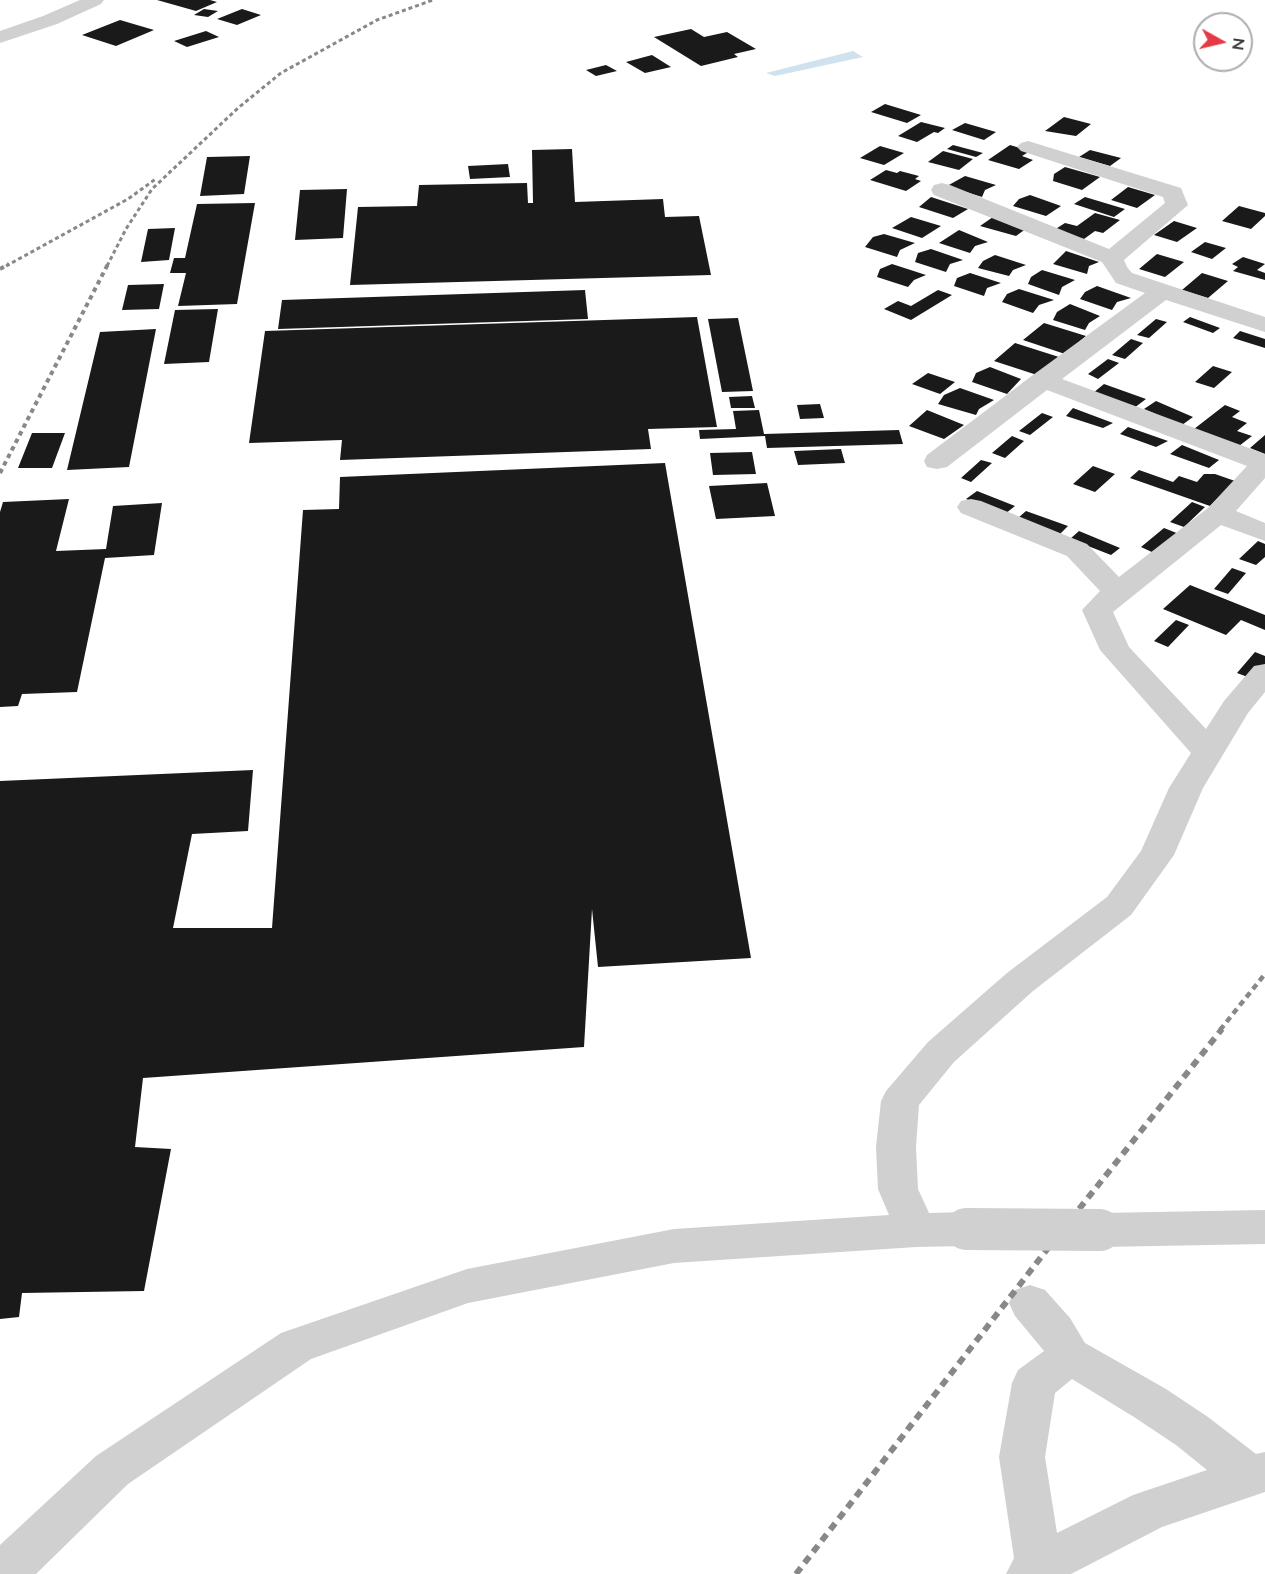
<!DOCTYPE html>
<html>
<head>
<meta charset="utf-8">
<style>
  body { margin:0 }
  #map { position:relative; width:1265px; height:1574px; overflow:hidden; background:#fff; font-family:Lato,sans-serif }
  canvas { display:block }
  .north { position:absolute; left:1193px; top:12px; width:60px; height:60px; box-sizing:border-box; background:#fff; border:2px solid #adadad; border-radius:50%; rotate:98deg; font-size:16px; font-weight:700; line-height:24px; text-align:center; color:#333 }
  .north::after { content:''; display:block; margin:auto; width:21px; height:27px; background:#e63946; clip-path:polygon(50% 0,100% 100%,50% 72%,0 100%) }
</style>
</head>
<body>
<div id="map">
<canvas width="1265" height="1574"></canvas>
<div class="north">N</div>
</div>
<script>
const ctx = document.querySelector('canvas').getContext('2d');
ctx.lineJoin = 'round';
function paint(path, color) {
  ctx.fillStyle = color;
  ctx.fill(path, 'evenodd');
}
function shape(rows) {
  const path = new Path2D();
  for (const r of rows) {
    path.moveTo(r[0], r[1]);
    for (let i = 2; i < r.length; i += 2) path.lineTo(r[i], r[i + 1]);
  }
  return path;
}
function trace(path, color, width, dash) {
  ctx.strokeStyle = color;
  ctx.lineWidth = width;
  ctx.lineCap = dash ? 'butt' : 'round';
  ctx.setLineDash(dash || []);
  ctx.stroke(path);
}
const water = shape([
  [853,51,863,57,775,76,766,73]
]);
const building = shape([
  [157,0,210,0,217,2,196,11],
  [204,9,218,11,208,17,194,15],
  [242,9,261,15,237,25,217,19],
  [120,20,154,30,116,46,82,35],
  [691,29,704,37,727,32,756,49,734,54,738,57,701,66,654,37],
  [206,31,219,37,187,47,174,41],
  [652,55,671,67,645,73,626,62],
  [606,65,617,71,596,76,586,70],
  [885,104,921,115,907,123,871,112],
  [1064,117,1091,124,1076,136,1045,131],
  [921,122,945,128,938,133,934,132,917,142,898,136],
  [965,123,996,132,984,140,952,130],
  [953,145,983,153,976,157,947,149],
  [1010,145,1030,151,1022,156,1033,160,1019,169,988,160],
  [880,146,904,153,884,165,860,158],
  [572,149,575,202,663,199,665,217,699,216,711,275,350,285,358,207,417,206,419,185,527,183,528,203,533,203,532,150],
  [1090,150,1121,158,1110,166,1079,157],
  [943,151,973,159,959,170,928,162],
  [250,156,244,194,200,196,207,157],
  [508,164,510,177,470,179,468,166],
  [1065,167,1100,177,1082,190,1053,181,1054,174],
  [886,170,897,173,900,171,919,176,915,179,921,181,906,191,870,180],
  [965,176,996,185,985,190,982,197,947,186],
  [1128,187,1155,195,1137,208,1111,200],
  [347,189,343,238,295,240,300,190],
  [1030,195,1061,206,1046,216,1013,206,1019,199],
  [931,197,968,209,953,218,919,207],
  [1085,197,1125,209,1114,217,1074,204],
  [255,203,237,304,178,306,186,273,170,273,174,258,185,258,197,204],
  [1239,206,1265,213,1265,216,1251,229,1222,221],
  [1095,213,1120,220,1103,233,1095,231,1084,239,1054,230,1065,223,1077,226],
  [911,217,941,226,922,238,892,228],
  [993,217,1027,228,1016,236,980,226],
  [1174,221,1197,228,1177,242,1154,235],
  [175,228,169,260,141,262,148,229],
  [959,230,988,242,975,246,970,253,939,243],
  [884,234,915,243,900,250,897,257,865,247,873,237],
  [1205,242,1226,248,1212,259,1191,252],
  [931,249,963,260,950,264,946,272,915,262,918,253],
  [1066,251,1099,262,1089,266,1087,274,1053,264],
  [1157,254,1184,262,1165,277,1139,269],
  [995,255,1026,265,1013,270,1009,276,978,268,983,261],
  [1243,257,1265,264,1257,270,1265,273,1265,280,1233,271,1238,267,1232,264],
  [892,264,926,275,914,280,908,287,877,277,880,269],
  [1042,270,1075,280,1062,287,1059,295,1028,284,1031,277],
  [970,273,1001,283,987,288,984,296,954,286,957,278],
  [1202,273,1228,281,1208,298,1182,290],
  [164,284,159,309,122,310,128,285],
  [1097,286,1131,298,1117,302,1112,310,1080,299,1085,292],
  [1019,289,1054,300,1039,305,1033,313,1002,302,1007,294],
  [585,290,588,319,278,329,282,300],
  [938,290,952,295,911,320,884,309,898,301,911,306],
  [1070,304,1100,316,1089,323,1085,330,1053,320,1057,312],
  [218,309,209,362,164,364,175,310],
  [697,317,717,427,648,429,651,449,340,460,342,440,249,443,265,331],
  [1190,317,1220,328,1213,333,1183,322],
  [738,318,753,391,722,392,708,319],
  [1156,319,1167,322,1149,338,1137,335],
  [1044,323,1086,336,1065,354,1023,340],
  [156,329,129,467,67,470,100,332],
  [1240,331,1265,339,1265,348,1233,338],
  [1131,339,1143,343,1125,359,1112,355],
  [1015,343,1059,357,1037,375,994,361],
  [1108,359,1119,363,1098,379,1088,374],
  [1213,366,1232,372,1214,388,1195,382],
  [990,367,1021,379,1007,394,972,382,976,373],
  [928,373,955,382,940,394,912,384],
  [1104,384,1146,399,1134,408,1093,393],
  [960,388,994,400,979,409,976,415,938,404,944,395],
  [752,396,755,408,731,408,729,397],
  [1156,401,1193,417,1182,425,1144,409],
  [820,404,824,418,800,419,797,405],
  [1225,405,1240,411,1232,417,1247,423,1237,431,1252,436,1239,446,1194,429],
  [1073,408,1113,423,1103,428,1066,416],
  [759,410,764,434,899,430,903,444,767,448,765,436,700,439,699,430,736,429,733,411],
  [927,410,964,425,944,439,909,426],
  [1042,413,1053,417,1030,435,1019,431],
  [1128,427,1168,441,1156,447,1120,434],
  [32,433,65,433,52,468,18,468],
  [1265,435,1265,454,1250,448],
  [1012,436,1024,441,1005,458,992,453],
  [1182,445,1219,460,1209,468,1170,454],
  [841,449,845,463,798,465,794,451],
  [752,452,756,474,713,475,710,453],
  [981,460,992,463,971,482,961,478],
  [665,463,751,958,598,967,592,909,584,1047,143,1078,135,1147,171,1149,144,1291,22,1293,19,1317,0,1319,0,781,253,770,248,831,192,834,173,928,272,928,303,510,339,509,340,477],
  [1093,466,1115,474,1095,492,1073,484],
  [1139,470,1173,482,1179,476,1197,482,1204,474,1215,474,1235,481,1210,506,1130,478],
  [767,483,775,516,716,519,709,486],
  [977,491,1015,506,1005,514,966,499],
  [69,499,56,551,106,549,113,506,162,503,154,555,105,558,77,692,22,694,18,706,0,707,0,512,3,502],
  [1192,502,1205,507,1184,527,1170,522],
  [1026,511,1068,526,1060,534,1018,518],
  [1164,528,1179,534,1156,554,1141,547],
  [1079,531,1120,548,1111,555,1070,539],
  [1258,541,1265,544,1265,557,1256,565,1239,559],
  [1232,568,1246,573,1228,594,1214,589],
  [1190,585,1265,615,1265,630,1241,620,1226,635,1163,609],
  [1176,620,1189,625,1168,647,1154,641],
  [1255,652,1265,656,1265,664,1253,679,1237,673]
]);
const street = shape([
  [80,0,104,0,101,4,57,24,0,43,0,31,43,16,80,0],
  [1028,141,1181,188,1188,205,1124,260,1127,267,1132,273,1265,317,1265,332,1166,300,1062,379,1265,454,1265,478,1236,511,1265,523,1265,541,1221,525,1113,612,1129,647,1206,729,1224,701,1254,666,1265,664,1265,692,1248,713,1203,788,1174,855,1131,915,1033,991,954,1062,919,1105,916,1147,918,1189,929,1213,966,1212,981,1217,987,1229,981,1241,966,1246,916,1247,674,1263,468,1303,311,1359,128,1484,36,1574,0,1574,0,1545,96,1456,281,1333,467,1269,674,1229,889,1215,878,1189,876,1147,881,1101,886,1091,928,1042,1007,973,1107,897,1141,851,1169,788,1191,753,1100,650,1082,610,1100,591,1067,556,961,513,957,507,961,501,971,499,981,501,1087,544,1119,577,1208,508,1247,466,1047,390,947,467,937,469,927,467,924,461,927,455,1033,375,1145,293,1116,283,1102,262,934,195,931,190,934,185,942,183,950,185,1109,249,1165,203,1163,197,1021,151,1017,147,1021,143,1028,141],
  [1265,1210,1265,1244,1100,1247,1085,1242,1079,1230,1085,1218,1100,1213,1265,1210],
  [1030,1285,1045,1290,1070,1318,1085,1343,1166,1389,1208,1417,1256,1454,1265,1452,1265,1492,1162,1527,1071,1574,1006,1574,1014,1558,999,1457,1012,1383,1018,1370,1044,1351,1015,1316,1009,1303,1015,1290,1030,1285],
  [1072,1379,1134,1417,1176,1445,1207,1470,1133,1495,1057,1533,1045,1457,1055,1393,1072,1379]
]);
const railFar3 = shape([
  [6,266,128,199,157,178],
  [107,266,126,229,152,189,238,108,281,73,377,20,433,0]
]);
const railFar2 = shape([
  [0,269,9,264],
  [0,473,108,264]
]);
const railFar1 = shape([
  [1220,1030,1265,974]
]);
const rail = shape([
  [796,1574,1045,1252,1222,1029]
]);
const streetBridge = shape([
  [966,1229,1100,1230]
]);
paint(water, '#cfe2ee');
paint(building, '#1a1a1a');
paint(street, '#d0d0d0');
trace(railFar3, '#888', 3, [4, 3]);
trace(railFar2, '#888', 4, [4.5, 4]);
trace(railFar1, '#888', 4.5, [6, 4.5]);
trace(rail, '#888', 6, [8, 6]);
trace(streetBridge, '#d0d0d0', 42);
</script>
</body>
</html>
